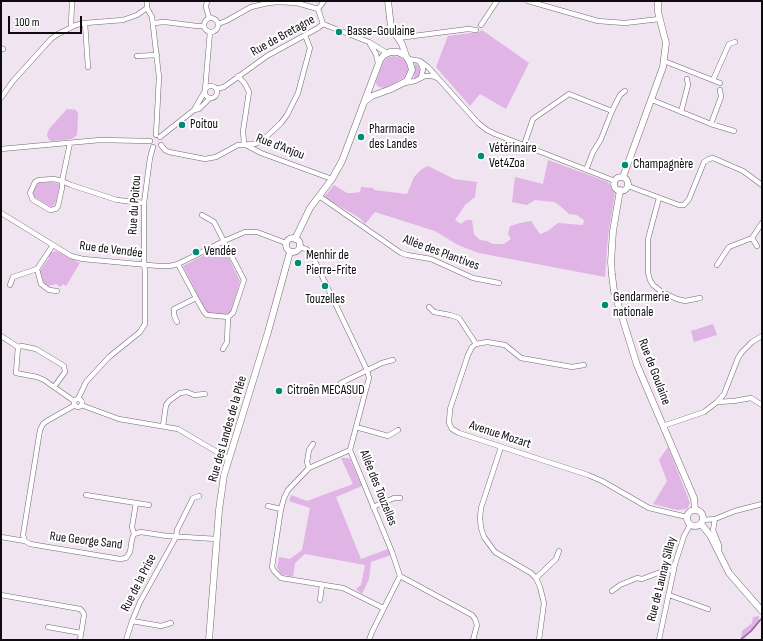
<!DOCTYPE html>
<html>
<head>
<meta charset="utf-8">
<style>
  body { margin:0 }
  #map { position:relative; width:763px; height:641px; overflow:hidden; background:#efe4ef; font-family:"Sofia Sans Condensed",sans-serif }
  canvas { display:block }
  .frame { position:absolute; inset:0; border:2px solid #0e0b0e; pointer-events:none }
  .scale { position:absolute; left:8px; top:16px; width:74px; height:18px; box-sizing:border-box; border:2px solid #0e0b0e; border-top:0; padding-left:5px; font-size:12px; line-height:14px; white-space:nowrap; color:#0e0b0e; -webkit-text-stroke:3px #fff; paint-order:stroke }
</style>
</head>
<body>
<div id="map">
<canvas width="763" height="641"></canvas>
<div class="frame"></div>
<div class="scale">100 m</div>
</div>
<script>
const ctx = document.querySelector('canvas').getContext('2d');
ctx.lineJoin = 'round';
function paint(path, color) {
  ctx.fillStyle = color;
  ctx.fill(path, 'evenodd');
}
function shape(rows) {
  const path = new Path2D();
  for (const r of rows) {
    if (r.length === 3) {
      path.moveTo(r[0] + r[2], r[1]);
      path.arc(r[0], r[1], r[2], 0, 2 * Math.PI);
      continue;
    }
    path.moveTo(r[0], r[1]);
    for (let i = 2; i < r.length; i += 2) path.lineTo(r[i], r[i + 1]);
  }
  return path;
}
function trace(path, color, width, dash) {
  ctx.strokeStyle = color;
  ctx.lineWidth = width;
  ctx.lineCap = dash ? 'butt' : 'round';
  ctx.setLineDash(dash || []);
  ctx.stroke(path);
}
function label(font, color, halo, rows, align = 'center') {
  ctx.font = font + ' "Sofia Sans Condensed",sans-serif';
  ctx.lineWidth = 4;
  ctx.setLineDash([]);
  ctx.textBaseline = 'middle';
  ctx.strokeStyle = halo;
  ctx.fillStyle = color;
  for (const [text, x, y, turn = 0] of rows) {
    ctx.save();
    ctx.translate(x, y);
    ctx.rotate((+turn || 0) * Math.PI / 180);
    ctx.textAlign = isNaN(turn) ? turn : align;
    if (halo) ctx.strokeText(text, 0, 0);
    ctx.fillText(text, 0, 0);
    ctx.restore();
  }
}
const green = shape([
  [482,30,529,63,506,109,480,94,470,106,436,67,448,36,479,32],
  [393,56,399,57,406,61,408,70,405,77,385,88,379,87,376,84,376,81,383,63,387,58],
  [415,63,419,66,420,73,419,76,414,79],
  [67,109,76,110,78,114,77,135,72,139,52,141,49,140,47,135,49,129],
  [548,160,608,182,615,193,608,236,605,277,479,253,458,245,435,231,375,212,365,224,360,218,324,197,334,185,347,193,353,193,360,192,361,187,373,188,374,190,407,194,414,177,422,169,428,166,454,179,477,182,475,197,465,205,455,220,461,224,466,220,472,220,474,234,480,240,487,241,493,244,504,244,511,239,508,234,510,226,520,223,531,221,540,234,548,231,558,223,583,225,584,220,577,215,569,214,559,205,554,202,535,200,527,205,512,202,515,177,543,184],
  [52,182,59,184,59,187,56,202,52,207,49,206,34,197,33,192,34,187,39,183],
  [220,247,224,248,240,281,231,312,227,314,207,314,183,266],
  [56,251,80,263,66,286,63,284,61,287,56,284,48,286,44,283,40,271,49,258,48,256,50,253],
  [713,324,717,335,694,342,691,331],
  [668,447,690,503,687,509,677,510,653,504,667,481,659,460],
  [341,458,348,458,350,459,362,486,336,497,361,559,388,549,391,555,371,562,369,579,362,594,356,589,361,585,365,565,305,554,295,563,293,577,281,574,277,568,279,557,290,559,302,550,310,508,289,501,291,495,307,501,353,484],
  [759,616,759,622,753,630,744,639,741,638,742,631,752,623,753,617]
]);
const stream = shape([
  [740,640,751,631,762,618]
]);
const street = shape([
  [207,1,206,7,209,18],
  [528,1,598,21,625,23,659,19],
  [147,8,152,17,159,77,156,135],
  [147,8,147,1],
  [211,25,7],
  [85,23,88,67],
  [153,23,165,22,197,26,204,26],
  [218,24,226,21,251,7,268,3,278,2,297,3,318,9],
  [323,24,318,9,324,1],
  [481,25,497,1],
  [71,27,72,1],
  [398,38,468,29,476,30],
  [370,44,376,54,378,63],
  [1,48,3,49],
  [137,56,157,55],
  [409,59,420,61,428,67,478,123,487,130,495,134,615,181],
  [664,61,720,83],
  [420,62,423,69,421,77],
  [238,76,245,84,249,92,243,131,244,144,261,153,332,179],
  [713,80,729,44,735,42],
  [405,83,415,81,425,76,432,76,437,78],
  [211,92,6],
  [216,89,224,87,267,56,318,28,323,24,369,42,387,53],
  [205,90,210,32],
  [1,98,13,81,51,39,58,34,76,25,85,23,123,20,137,15,147,8],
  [652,100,711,124,734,131],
  [194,110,199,109,210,98],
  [612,111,620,95,625,91],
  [681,112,688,85,687,79],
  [711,124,721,97,720,90],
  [160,137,194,110,205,91],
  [70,143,62,181,62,188,58,206,56,209,50,210,33,200,30,193,35,182,39,180,54,179,62,181,71,185,117,200,144,203],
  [161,145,165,150,169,152,205,159,216,157,238,145,255,144,264,139,281,123,287,115,298,93,310,48,305,35],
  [524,145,533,119,569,94,612,111,601,139,593,152,586,170],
  [1,149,100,140,150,141],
  [628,186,679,205,684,205,689,199,704,162,709,159,713,158,743,171,762,185],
  [319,196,401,253,407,255,431,259,473,278,499,283],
  [659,198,648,239,648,273,650,280,653,285,662,292,677,299,685,301,700,298],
  [1,213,71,256,83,259,159,266,170,266,178,264,224,241,245,232,257,232,286,243],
  [752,238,757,246],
  [299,247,306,249,311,253,367,370,369,378,350,450,392,552,400,576,472,615,475,619,477,625,473,640],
  [178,264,196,298,204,312,207,315,228,317,233,313,244,280,214,222,202,215],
  [717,265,729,247,752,238,762,223],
  [37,269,41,284,49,290,57,291],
  [10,285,13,277,37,269,53,245],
  [429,307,434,312,450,315,459,318,476,344],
  [177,322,174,315,174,309,196,298],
  [1,336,18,347,16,373,37,377,44,380,74,401],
  [18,347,22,346,36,349,64,366,65,372,54,387],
  [223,349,227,342,228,317],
  [584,365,572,367,521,358,505,345,487,342,476,344,472,347,468,355,450,409,449,423,452,429,459,433,588,475,602,481,649,508,687,517],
  [341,383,382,363,393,360],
  [78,399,86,382,109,357,140,332,145,324,145,273,144,262,144,203,150,158,153,147],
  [78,403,4],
  [717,402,734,401,751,398,762,405],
  [75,405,47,421,43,424,40,430,23,535,25,541,30,544,120,559,126,558,130,552,132,539,134,534,141,532,167,536,217,539],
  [81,405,119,419,178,429,229,459],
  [163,426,166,405,169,401,180,393,187,392,194,395,205,394],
  [663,426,704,412,717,402,724,394,738,358,742,352,752,342,762,336],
  [356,427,388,436,398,430],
  [501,447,481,508,480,518,481,528,484,537,495,552,531,573,536,578,540,587,544,603,539,640],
  [350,450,309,468,288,490,284,498,281,509,272,567,274,571,281,578,343,588,383,608],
  [309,468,307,462,309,450,313,444],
  [86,495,136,503,132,527,134,534],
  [136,503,149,505],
  [268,506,281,509],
  [373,507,394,498,400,498],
  [715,519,713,530,719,545,719,552],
  [703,520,715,519,735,511,762,504],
  [1,537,25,541],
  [536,578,556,559,559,551],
  [612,591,620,585,637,578,642,579,666,570,674,571],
  [1,595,80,609,83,612,84,615,80,640],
  [669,595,708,609],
  [320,600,322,585],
  [132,621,161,626,171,623],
  [48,627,81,633],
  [126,640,132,621,140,602,176,537,177,530,193,498,199,496],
  [369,640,372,632,400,576],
  [659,640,675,564,684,536,690,525]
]);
const secondary = shape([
  [388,1,391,27,402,44,406,56],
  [623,177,663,67,666,43,658,12,658,1],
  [621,184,7],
  [620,190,613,231,611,262,612,275,614,291,637,365,694,498,695,510],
  [293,245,7],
  [295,239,310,208,332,179,342,161,380,60,384,55,390,52,398,52,406,56,410,63,412,70,407,81,391,89,372,96,365,101],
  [695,518,8],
  [701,524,710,535,729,573,762,611],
  [209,640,219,510,224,475,268,332,290,252]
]);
const markers = [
  [339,32,4,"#008b72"],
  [182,125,4,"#008b72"],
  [361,137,4,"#008b72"],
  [481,156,4,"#008b72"],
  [625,165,4,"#008b72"],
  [196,252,4,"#008b72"],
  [298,263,4,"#008b72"],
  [325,286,4,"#008b72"],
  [605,305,4,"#008b72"],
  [279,391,4,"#008b72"]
];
const poiNames = [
  ["Basse-Goulaine",347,32],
  ["Poitou",190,125],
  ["Pharmacie",369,130],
  ["des Landes",369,145],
  ["Vétérinaire",489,149],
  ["Vet4Zoa",489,164],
  ["Champagnère",633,165],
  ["Vendée",204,252],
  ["Menhir de",306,256],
  ["Pierre-Frite",306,271],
  ["Gendarmerie",613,298],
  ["nationale",613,313],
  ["Touzelles",325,300,"center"],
  ["Citroën MECASUD",287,391]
];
const streetNames = [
  ["Rue de Bretagne",283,36,-29],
  ["Rue d'Anjou",280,147,21],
  ["Rue du Poitou",135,205,-86],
  ["Rue de Vendée",111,250,7],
  ["Allée des Plantives",441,253,20],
  ["Rue de Goulaine",654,372,69],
  ["Rue des Landes de la Plée",228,429,-74],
  ["Avenue Mozart",500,435,18],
  ["Allée des Touzelles",378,488,68],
  ["Rue George Sand",86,541,7],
  ["Rue de Launay Sillay",662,579,-76],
  ["Rue de la Prise",139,583,-63]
];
paint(green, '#e0b4e4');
trace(stream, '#8d6890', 1.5);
trace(street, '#726972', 5.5);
trace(secondary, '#726972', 7);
trace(street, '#fff', 4.5);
trace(secondary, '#fff', 6);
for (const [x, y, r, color] of markers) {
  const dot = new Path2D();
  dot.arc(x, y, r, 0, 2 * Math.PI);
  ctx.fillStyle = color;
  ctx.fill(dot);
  trace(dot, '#fff', 1.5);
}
label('13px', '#0e0b0e', '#fff', poiNames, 'left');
label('13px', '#0e0b0e', '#fff', streetNames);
</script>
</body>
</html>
